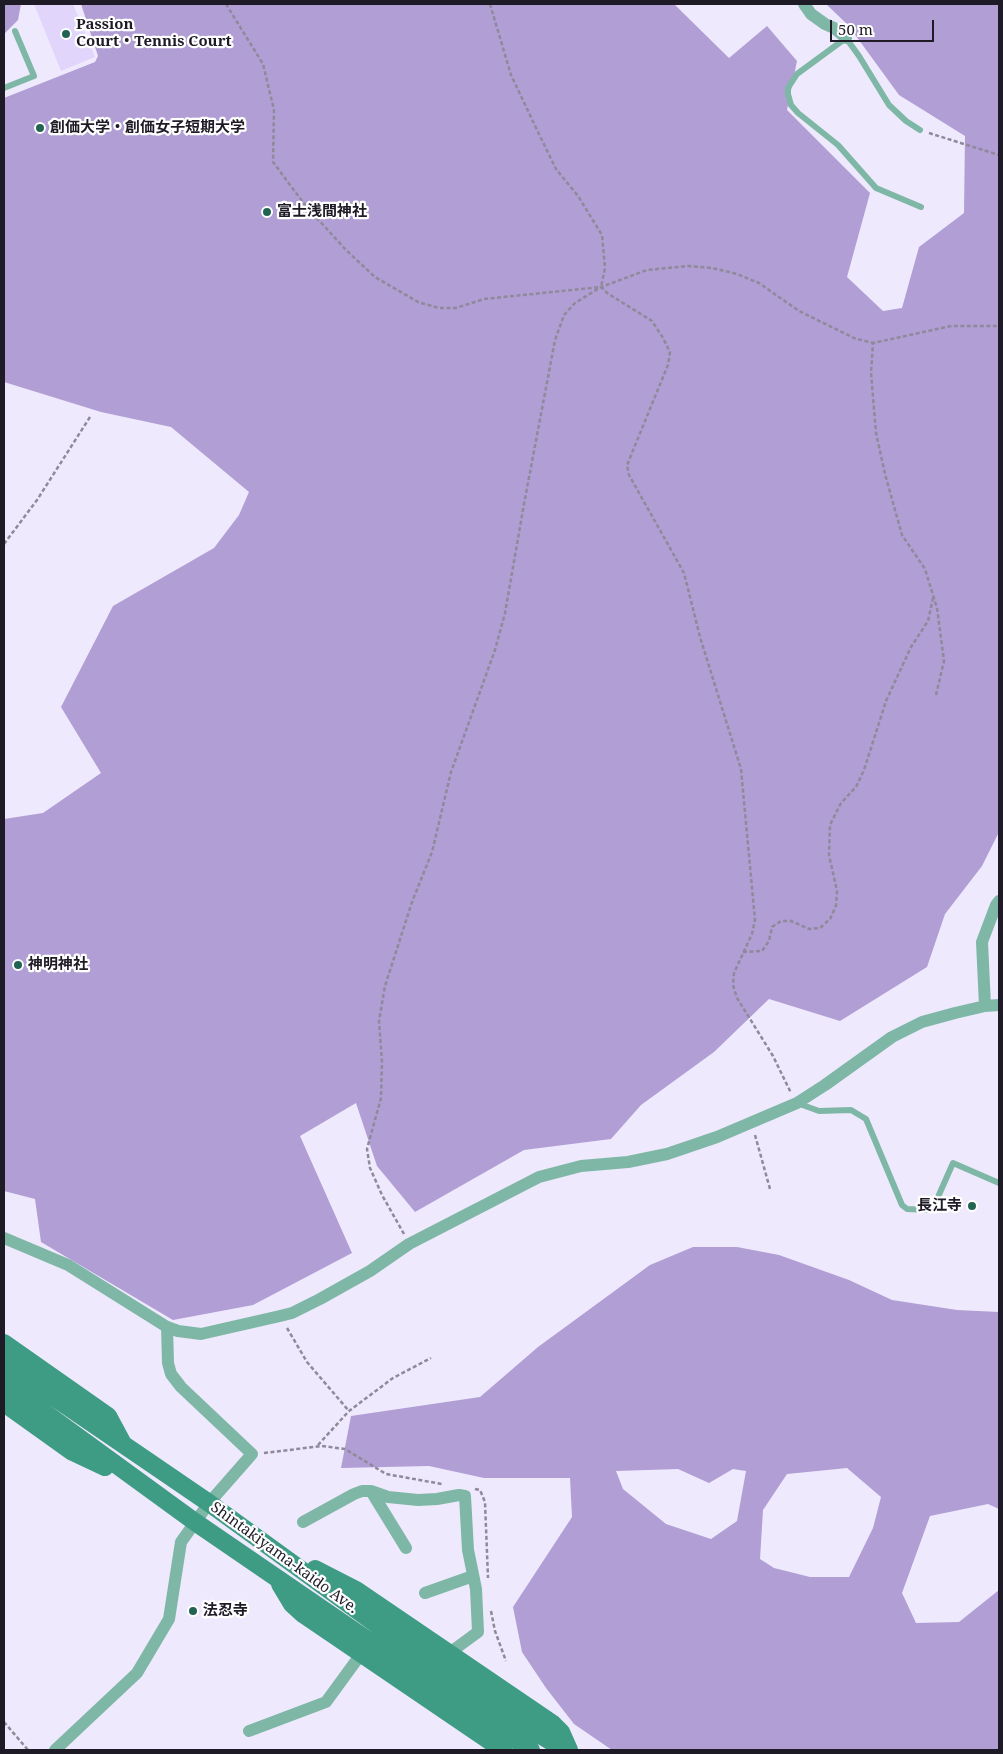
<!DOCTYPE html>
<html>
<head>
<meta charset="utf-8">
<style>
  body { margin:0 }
  #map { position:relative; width:1003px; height:1754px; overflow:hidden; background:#efe9fd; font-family:"Noto Serif",serif }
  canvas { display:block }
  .frame { position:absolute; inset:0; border:5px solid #1e1a26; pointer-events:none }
  .scale { position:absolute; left:830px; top:20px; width:104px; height:22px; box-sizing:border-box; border:2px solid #1e1a26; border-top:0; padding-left:6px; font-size:15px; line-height:18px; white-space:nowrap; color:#1e1a26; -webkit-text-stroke:4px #fff; paint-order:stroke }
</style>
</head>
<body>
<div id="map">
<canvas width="1003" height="1754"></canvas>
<div class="frame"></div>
<div class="scale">50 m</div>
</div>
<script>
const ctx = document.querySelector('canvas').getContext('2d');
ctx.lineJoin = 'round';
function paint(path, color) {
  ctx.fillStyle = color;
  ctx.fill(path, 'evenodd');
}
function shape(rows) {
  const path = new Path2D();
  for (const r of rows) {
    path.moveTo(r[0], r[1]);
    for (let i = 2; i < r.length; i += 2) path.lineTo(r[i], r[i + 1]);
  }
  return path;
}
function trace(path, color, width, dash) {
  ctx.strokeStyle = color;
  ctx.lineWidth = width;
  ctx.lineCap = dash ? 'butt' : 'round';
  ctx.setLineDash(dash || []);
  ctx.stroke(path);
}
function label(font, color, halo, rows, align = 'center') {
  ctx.font = font + ' "Noto Serif","Noto Sans JP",serif';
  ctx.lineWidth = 4.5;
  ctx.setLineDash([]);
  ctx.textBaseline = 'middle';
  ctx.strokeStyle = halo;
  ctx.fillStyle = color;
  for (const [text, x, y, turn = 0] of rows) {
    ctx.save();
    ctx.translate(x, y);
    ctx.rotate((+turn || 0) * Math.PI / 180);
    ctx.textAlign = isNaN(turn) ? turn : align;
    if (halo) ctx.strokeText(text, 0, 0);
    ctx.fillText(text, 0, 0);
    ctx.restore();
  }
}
const green = shape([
  [34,4,73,4,95,57,61,71]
]);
const forest = shape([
  [4,4,21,4,18,20,4,34],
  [81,4,674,4,729,58,767,26,797,61,787,110,870,193,847,277,883,311,902,308,919,247,964,213,965,136,899,95,848,25,826,4,999,4,999,832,982,866,945,914,927,967,840,1021,769,999,714,1052,641,1105,611,1139,524,1150,415,1212,377,1166,356,1103,300,1136,352,1253,253,1305,173,1320,41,1242,35,1199,4,1191,4,819,43,813,101,773,61,707,113,606,214,548,239,515,249,492,171,427,101,412,4,382,4,98,95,62,98,56],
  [693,1247,737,1247,779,1255,849,1280,892,1300,957,1310,999,1312,999,1509,988,1504,930,1516,902,1593,916,1623,959,1622,999,1590,999,1750,612,1750,574,1724,546,1688,522,1652,513,1607,572,1517,570,1478,484,1478,429,1466,341,1468,351,1416,480,1397,538,1347,650,1265],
  [847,1468,881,1497,873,1528,849,1577,810,1577,774,1568,760,1559,763,1510,787,1474],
  [678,1469,709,1483,733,1469,746,1471,737,1521,711,1539,666,1524,623,1489,616,1471]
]);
const path = shape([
  [226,4,263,64,274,110,273,162,305,205,346,250,375,277,418,302,439,308,456,308,484,299,601,287,607,293,652,321,663,338,670,352,668,365,627,465,629,475,684,573,700,637,741,769,755,920,752,934,734,973,733,985,737,998,773,1056,791,1093],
  [490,4,511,75,538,132,556,169,578,196,602,235,605,268,601,287],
  [929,133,999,155],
  [4,544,37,500,90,417],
  [936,695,944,661,937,608,925,569,902,535,885,474,876,433,871,373,873,343,951,326,999,326],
  [743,952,762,951,769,941,772,927,781,921,791,921,809,929,820,928,830,919,836,906,837,891,829,855,830,825,841,803,856,787,864,770,886,701,911,647,928,621,933,598],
  [755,1135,770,1189],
  [404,1234,382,1195,370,1168,367,1149,381,1098,382,1062,379,1021,385,986,412,902,432,852,451,772,495,650,505,613,524,504,555,340,564,315,575,303,601,287,647,270,688,266,712,268,737,274,759,283,799,311,854,338,873,343],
  [287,1328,307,1362,349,1411],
  [318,1445,349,1411,393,1378,431,1358],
  [264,1453,322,1446,345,1449,386,1474,442,1484],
  [475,1489,480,1490,485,1502,488,1578],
  [491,1611,495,1631,506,1661],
  [4,1722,28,1750]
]);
const lane = shape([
  [4,88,34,76,15,31],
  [920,130,906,121,889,105,859,56,846,38,797,74,788,88,788,94,791,105,798,113,838,145,876,188,921,207],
  [797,1103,819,1111,851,1110,866,1119,902,1205,907,1209,929,1210,934,1206,953,1163,999,1183]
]);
const street = shape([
  [804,4,811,14,825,24,834,28,846,38],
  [985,1006,982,942,996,905,999,901],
  [4,1238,68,1265,167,1327,178,1331,201,1334,280,1316,292,1313,320,1299,370,1271,409,1244,539,1177,581,1166,628,1162,667,1154,717,1137,797,1103,825,1085,892,1037,922,1022,955,1013,985,1006,999,1005],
  [371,1491,388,1497,418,1500,437,1499,459,1495,465,1496,468,1550,476,1589,478,1632,448,1654],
  [303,1522,354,1494,362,1491,371,1491,406,1548],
  [425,1593,473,1576],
  [249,1731,326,1702,361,1654],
  [55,1750,137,1673,169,1619,181,1542,209,1503,252,1454,181,1387,171,1374,168,1363,167,1327]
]);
const secondary = shape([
  [4,1343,108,1416,122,1442],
  [4,1363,209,1503,405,1645,519,1722,565,1750],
  [4,1383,195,1522,471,1711,531,1750],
  [4,1403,71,1451,105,1467],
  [315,1569,356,1590,553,1724,561,1732,569,1750],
  [280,1584,292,1604,303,1614,503,1750]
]);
const markers = [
  [66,34,5,"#226454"],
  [40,128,5,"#226454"],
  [267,212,5,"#226454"],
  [18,965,5,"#226454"],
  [972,1206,5,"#226454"],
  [193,1611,5,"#226454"]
];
const poiNames = [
  ["Passion",76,25],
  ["Court・Tennis Court",76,42],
  ["創価大学・創価女子短期大学",50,128],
  ["富士浅間神社",277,212],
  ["神明神社",28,965],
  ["長江寺",962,1206,"right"],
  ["法忍寺",203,1611]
];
const streetNames = [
  ["Shintakiyama-kaido Ave.",284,1558,36]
];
paint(green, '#e1d5fb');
paint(forest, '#b09ed5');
trace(path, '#8f899a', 2.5, [4, 2.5]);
trace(lane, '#7fb7a6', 6);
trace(street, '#7fb7a6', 12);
trace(secondary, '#3e9c85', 18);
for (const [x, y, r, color] of markers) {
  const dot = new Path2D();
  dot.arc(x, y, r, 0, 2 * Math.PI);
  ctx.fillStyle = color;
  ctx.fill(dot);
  trace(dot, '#fff', 2);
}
label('bold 15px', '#1e1a26', '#fff', poiNames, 'left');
label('15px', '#1e1a26', '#fff', streetNames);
</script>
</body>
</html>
